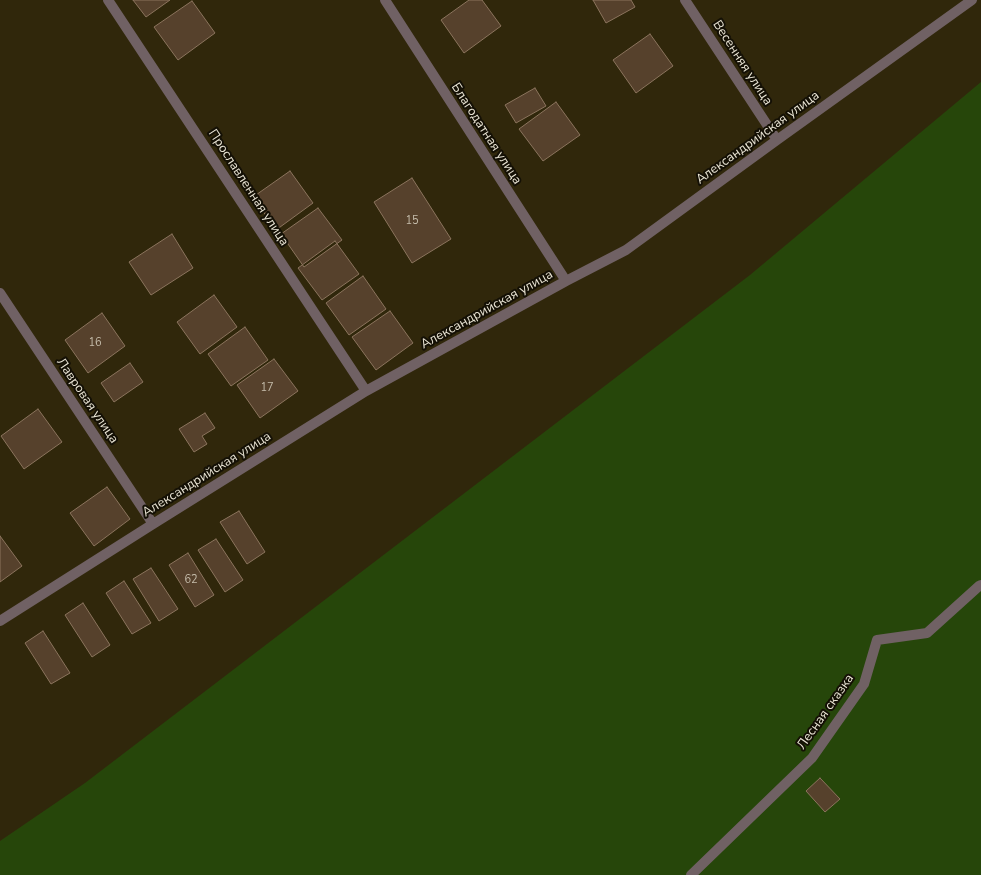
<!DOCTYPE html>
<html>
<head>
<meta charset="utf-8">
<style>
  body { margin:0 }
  canvas { display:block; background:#30270b }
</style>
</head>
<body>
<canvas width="981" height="875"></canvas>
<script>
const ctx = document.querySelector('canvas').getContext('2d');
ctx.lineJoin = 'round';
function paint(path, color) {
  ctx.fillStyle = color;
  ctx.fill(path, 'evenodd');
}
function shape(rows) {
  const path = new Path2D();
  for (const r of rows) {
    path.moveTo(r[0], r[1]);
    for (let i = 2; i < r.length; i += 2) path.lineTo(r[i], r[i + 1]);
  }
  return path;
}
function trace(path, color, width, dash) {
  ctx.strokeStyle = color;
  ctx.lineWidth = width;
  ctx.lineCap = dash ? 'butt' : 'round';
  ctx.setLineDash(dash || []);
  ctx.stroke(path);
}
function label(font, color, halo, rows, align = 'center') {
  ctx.font = font + ' "Nunito Sans",sans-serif';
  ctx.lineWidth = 4;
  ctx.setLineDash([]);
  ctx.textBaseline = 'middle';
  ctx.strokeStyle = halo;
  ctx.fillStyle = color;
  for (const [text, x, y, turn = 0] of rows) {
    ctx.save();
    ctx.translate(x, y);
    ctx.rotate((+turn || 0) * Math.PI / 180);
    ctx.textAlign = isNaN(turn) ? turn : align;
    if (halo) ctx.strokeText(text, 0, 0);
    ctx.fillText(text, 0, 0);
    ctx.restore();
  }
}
const green = shape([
  [981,82,981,875,0,875,0,841,85,783,750,275]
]);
const building = shape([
  [133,0,170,0,146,17,133,0],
  [469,0,482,0,501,26,464,53,441,20,469,0],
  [593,0,631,0,635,7,606,23,593,0],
  [192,1,215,33,178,60,154,27,192,1],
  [650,34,673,66,636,93,613,60,650,34],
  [535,88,546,106,516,123,505,105,535,88],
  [556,102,580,135,543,161,519,129,556,102],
  [290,171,313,203,276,230,253,197,290,171],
  [412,178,451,239,412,263,374,202,412,178],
  [318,208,342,240,304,267,281,234,318,208],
  [172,234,193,268,151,295,129,262,172,234],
  [335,241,359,274,322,300,298,268,335,241],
  [363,276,386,309,349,335,326,303,363,276],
  [214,295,237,327,200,354,177,322,214,295],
  [390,311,413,343,376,370,352,337,390,311],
  [102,313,125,346,88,373,65,340,102,313],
  [245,327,268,360,231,386,208,354,245,327],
  [274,359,298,391,260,418,237,385,274,359],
  [130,363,143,382,114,402,101,383,130,363],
  [38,409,62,442,24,469,1,436,38,409],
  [205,413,215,428,202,436,207,444,194,452,179,429,205,413],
  [107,487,130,519,94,546,70,513,107,487],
  [239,511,265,552,247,564,220,522,239,511],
  [0,536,22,566,0,582,0,536],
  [216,539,243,580,225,592,198,550,216,539],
  [188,553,214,595,195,607,169,565,188,553],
  [151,568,178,609,159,621,133,579,151,568],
  [124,581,151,623,132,634,106,593,124,581],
  [83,603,110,645,92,657,65,615,83,603],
  [43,631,70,673,51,684,25,643,43,631],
  [820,778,840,799,825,812,806,791,820,778]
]);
const street = shape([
  [108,0,366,391],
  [385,0,566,281],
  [685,0,777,140],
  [0,293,153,524],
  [0,621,153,524,366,391,566,281,626,250,777,140,972,0],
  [691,875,812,758,864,684,877,640,927,633,979,586,981,585]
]);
const numberNames = [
  ["15",412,221],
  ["16",95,343],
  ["17",267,388],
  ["62",191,580]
];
const streetNames = [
  ["Весенняя улица",742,63,57],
  ["Благодатная улица",486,134,57],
  ["Александрийская улица",758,138,-36],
  ["Прославленная улица",248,188,57],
  ["Александрийская улица",487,310,-29],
  ["Лавровая улица",87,401,56],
  ["Александрийская улица",207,475,-32],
  ["Лесная сказка",826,712,-55]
];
paint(green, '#26460a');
paint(building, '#56412c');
trace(building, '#8b745d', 1);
trace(street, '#706164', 10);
label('11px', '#c5bcab', null, numberNames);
label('13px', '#eae5d5', '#141005', streetNames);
</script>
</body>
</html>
